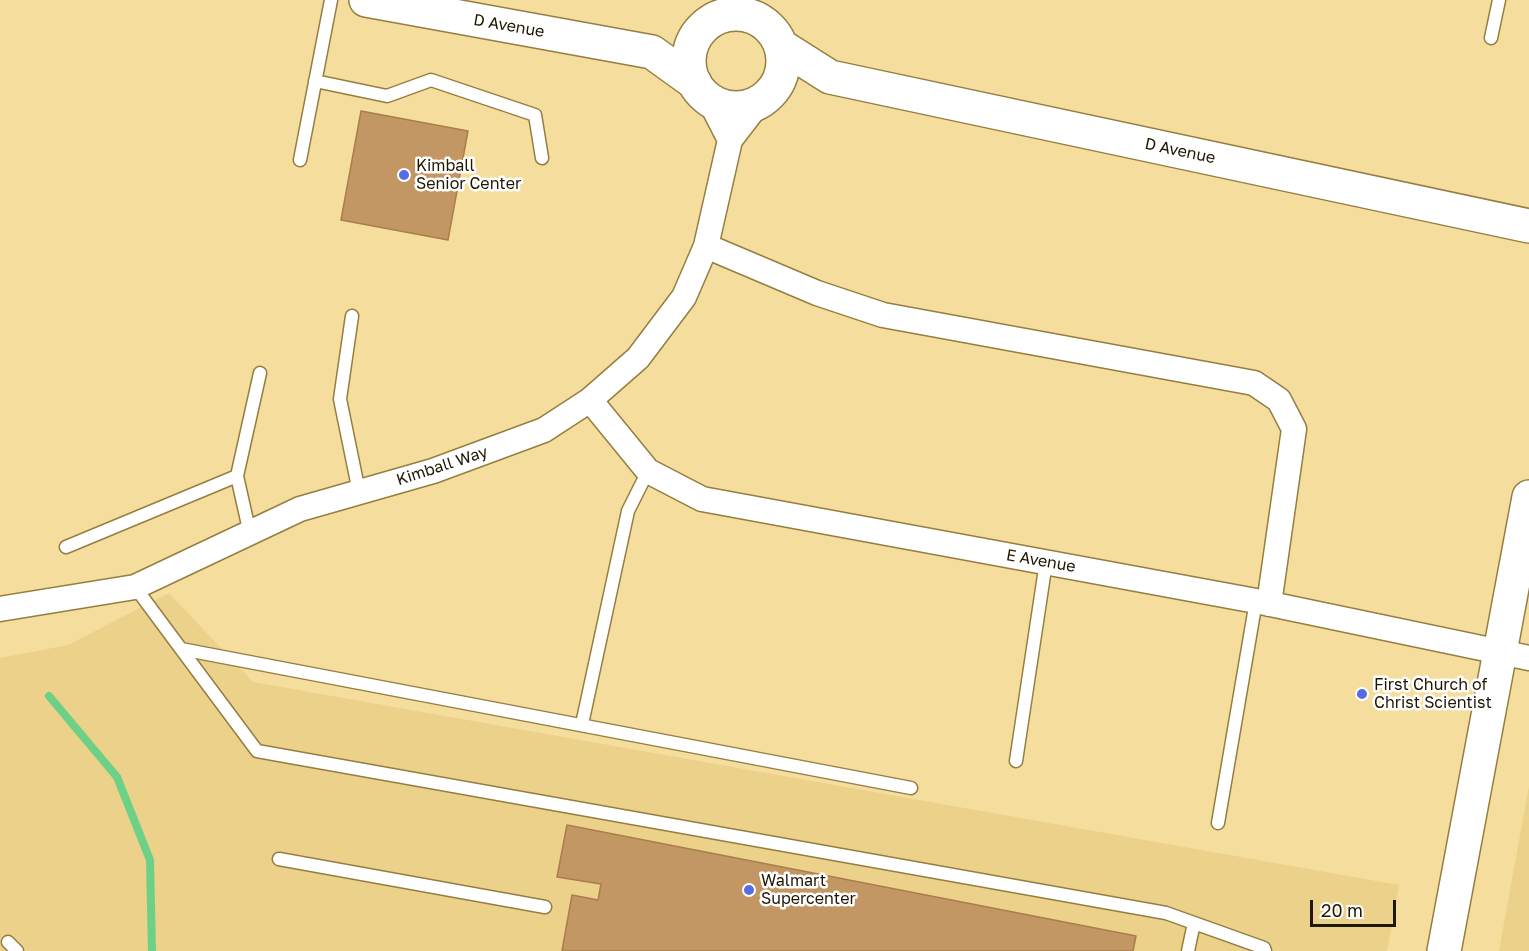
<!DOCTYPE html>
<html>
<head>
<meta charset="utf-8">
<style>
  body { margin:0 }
  #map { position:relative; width:1529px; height:951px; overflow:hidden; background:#f5de9d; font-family:"Golos Text",sans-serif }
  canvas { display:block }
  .scale { position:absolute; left:1310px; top:900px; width:86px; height:27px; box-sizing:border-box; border:3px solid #201700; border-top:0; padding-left:8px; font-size:18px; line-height:21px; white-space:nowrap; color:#201700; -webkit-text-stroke:4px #fff; paint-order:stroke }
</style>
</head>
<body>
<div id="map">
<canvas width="1529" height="951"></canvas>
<div class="scale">20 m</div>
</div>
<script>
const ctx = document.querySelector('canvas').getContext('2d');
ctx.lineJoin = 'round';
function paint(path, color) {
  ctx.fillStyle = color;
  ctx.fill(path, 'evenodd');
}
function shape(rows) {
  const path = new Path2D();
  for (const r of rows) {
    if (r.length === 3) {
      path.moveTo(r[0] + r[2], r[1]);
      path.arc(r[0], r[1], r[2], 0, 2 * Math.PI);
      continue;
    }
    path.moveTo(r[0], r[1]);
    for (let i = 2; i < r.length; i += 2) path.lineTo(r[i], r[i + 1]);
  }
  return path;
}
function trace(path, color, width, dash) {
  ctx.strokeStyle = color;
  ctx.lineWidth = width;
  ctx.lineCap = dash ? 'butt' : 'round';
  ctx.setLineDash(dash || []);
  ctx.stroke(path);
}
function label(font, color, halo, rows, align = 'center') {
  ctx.font = font + ' "Golos Text",sans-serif';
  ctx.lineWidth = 5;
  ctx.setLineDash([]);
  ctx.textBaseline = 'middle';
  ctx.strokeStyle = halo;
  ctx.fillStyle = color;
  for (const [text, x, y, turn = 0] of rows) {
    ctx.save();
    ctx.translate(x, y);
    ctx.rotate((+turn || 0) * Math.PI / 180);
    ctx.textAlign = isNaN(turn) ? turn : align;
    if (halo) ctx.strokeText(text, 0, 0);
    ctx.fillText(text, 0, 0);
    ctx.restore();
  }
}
const built = shape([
  [169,593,253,682,1399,885,1387,951,0,951,0,658,68,645],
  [1529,786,1529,951,1499,951]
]);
const stream = shape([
  [49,696,117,777,150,860,152,951]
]);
const building = shape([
  [361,111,468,131,448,240,341,220,361,111],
  [567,825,1136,936,1133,951,562,951,572,895,598,900,601,884,557,877,567,825]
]);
const lane = shape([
  [1491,38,1499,0],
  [315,81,387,96,431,80,535,115,542,158],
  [300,160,331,0],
  [352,316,340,399,359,492],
  [250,534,237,476,260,373],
  [66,547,237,476],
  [135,587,181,649,911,788],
  [181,649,257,751,1166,913,1264,948,1265,951],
  [582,724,628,511,648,471],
  [1016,761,1046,562],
  [1218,823,1256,601],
  [279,859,545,907],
  [8,942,17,951],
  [1188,951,1194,923]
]);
const street = shape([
  [710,101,730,140],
  [706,246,817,293,883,315,1254,383,1279,400,1294,429,1269,604],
  [590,400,648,471,702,499,1256,601,1529,658],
  [0,609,135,587,300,509,433,471,544,430,590,400,638,358,684,297,706,246,730,140,760,101]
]);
const secondary = shape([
  [366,0,652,52,695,83],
  [736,61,47],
  [781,46,830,77,1529,226]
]);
const primary = shape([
  [1444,951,1529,497]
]);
const markers = [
  [404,175,6,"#546de3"],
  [1362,694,6,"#546de3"],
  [749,890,6,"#546de3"]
];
const streetNames = [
  ["D Avenue",509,26,10],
  ["D Avenue",1180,151,12],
  ["Kimball Way",442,466,-18],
  ["E Avenue",1041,561,10]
];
const poiNames = [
  ["Kimball",416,166],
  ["Senior Center",416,184],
  ["First Church of",1374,685],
  ["Christ Scientist",1374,703],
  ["Walmart",761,881],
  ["Supercenter",761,899]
];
paint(built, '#ebd189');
trace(stream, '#6cd087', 8);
paint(building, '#c39763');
trace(building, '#a87e4b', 1.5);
trace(lane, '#947e40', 15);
trace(street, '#947e40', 27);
trace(secondary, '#947e40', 36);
trace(primary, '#947e40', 36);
trace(lane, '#fff', 12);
trace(street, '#fff', 24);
trace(secondary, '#fff', 33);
trace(primary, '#fff', 33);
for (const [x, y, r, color] of markers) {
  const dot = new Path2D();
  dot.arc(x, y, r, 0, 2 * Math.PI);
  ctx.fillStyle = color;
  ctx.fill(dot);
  trace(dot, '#fff', 2);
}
label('16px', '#201700', '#fff', streetNames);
label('16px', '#201700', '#fff', poiNames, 'left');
</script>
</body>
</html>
